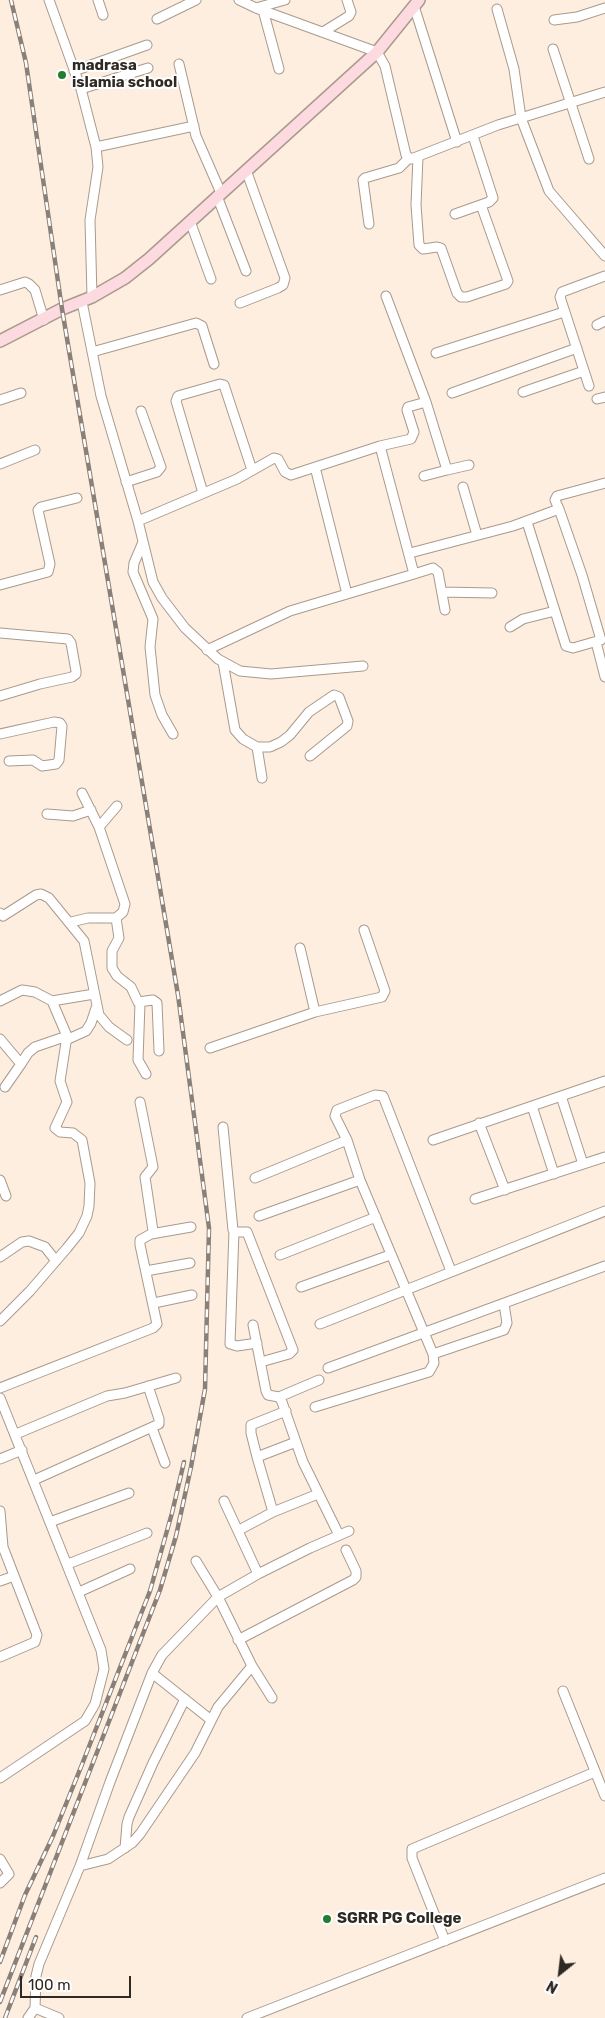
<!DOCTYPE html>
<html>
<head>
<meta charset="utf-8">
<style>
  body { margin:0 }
  #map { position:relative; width:605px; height:2018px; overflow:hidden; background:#feeee0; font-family:Rubik,sans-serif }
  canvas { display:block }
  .north { position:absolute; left:535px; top:1948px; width:50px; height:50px; -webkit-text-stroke:4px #fff; paint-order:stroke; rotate:209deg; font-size:14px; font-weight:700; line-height:20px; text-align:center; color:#2f2924 }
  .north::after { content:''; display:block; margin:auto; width:18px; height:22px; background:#2f2924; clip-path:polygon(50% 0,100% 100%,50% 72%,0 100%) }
  .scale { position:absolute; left:20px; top:1976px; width:111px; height:22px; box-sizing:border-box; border:2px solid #2f2924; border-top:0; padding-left:6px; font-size:15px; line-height:18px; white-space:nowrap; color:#2f2924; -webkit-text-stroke:4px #fff; paint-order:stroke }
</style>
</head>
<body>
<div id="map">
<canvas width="605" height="2018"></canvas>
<div class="north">N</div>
<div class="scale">100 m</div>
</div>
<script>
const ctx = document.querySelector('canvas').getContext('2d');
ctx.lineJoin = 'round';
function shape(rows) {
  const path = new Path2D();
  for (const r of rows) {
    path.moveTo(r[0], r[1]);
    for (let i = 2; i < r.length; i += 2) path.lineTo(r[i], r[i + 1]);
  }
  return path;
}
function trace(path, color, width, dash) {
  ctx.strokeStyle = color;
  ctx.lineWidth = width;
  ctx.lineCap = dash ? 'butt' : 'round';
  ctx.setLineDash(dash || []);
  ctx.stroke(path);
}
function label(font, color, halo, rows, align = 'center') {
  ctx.font = font + ' Rubik,sans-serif';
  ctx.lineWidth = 4;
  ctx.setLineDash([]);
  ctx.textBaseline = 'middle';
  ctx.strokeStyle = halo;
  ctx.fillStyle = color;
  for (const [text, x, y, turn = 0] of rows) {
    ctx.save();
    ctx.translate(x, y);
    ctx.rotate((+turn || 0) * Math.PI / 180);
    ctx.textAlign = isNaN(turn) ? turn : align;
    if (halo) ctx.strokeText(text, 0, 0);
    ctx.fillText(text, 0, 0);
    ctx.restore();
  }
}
const minor = shape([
  [49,0,81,89,96,147,98,167,90,220,92,297],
  [98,0,103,15],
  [239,0,256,8,377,52,385,66,406,155,411,159,498,125,605,92],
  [414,6,457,142],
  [256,8,285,0],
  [497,9,514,69,521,118,549,191,605,256],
  [263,10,279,69],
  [157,19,196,0],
  [554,20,577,17,605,8],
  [323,32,349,16,351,12,347,0],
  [553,49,589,159],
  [179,64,196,136,221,193],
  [74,71,147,45],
  [81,89,148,68],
  [96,147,194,126],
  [418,157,416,205,419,245,423,249,437,247,441,248,457,293,461,297,467,297,506,284,508,281,481,205],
  [217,196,246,271],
  [455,214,489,202,493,198,473,136],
  [190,221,211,279],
  [369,224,363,180,365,178,399,168,409,158],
  [0,290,25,282,29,284,35,290,44,320],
  [82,302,101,396,138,521,153,582,162,598,185,628,218,659,240,671,271,674,363,666],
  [240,303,278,288,283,285,285,278,246,170],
  [597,325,605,321],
  [92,352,196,323,202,326,214,364],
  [436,353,564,312],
  [589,386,560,297,562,292,605,276],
  [523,392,584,371],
  [452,393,577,348],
  [597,399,605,397],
  [0,400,21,393],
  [380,446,411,439,414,432,407,410,408,407,426,402,386,296],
  [0,464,35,450],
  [315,467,347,594],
  [447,470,469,465],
  [424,476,447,470,426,402],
  [126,482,157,472,161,467,141,411],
  [463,487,477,535],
  [203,493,176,401,178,396,220,384,224,385,252,470],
  [559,509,555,500,557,496,605,483],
  [138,521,237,479,274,458,278,459,285,472,291,475,380,446,414,574,290,611,207,650],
  [143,542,134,563,133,572,153,619,150,647,155,695,162,715,173,734],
  [410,553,513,526,559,509,582,575,601,640,573,648,566,646,527,522],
  [414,574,433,568,438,572,445,610],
  [0,585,48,572,50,564,38,510,41,507,77,498],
  [442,592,492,593],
  [510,627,523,619,555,611],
  [0,633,68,639,71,643,76,671,76,674,72,677,40,684,0,696],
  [596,642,605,677],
  [223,662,235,730,243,739,257,747,270,747,281,742,290,735,309,712,334,695,339,697,348,721,347,726,310,756],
  [0,734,54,722,60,723,62,726,59,760,56,764,42,766,33,760,9,761],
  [257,747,262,778],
  [82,793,99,827],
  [47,814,73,816,91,810],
  [0,913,3,916,36,895,41,894,49,898,84,941,99,1015,109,1027,127,1040],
  [116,918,123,912,125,904,99,827,117,806],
  [71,922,88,918,116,918,119,938,112,951,112,968,117,976,131,987,138,1002,153,1000,157,1003,159,1051],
  [300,948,315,1012],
  [0,1001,22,990,35,992,52,1001],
  [140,1003,138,1060,146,1074],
  [0,1039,21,1064,28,1053,35,1047,67,1036],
  [66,1040,86,1031,91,1023,96,1008],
  [210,1048,315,1012,382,997,385,991,364,930],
  [5,1087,21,1064],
  [561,1096,583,1164],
  [532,1106,554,1174],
  [479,1123,505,1190],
  [223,1127,233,1230,235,1232,247,1232,293,1350,289,1354,261,1362],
  [433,1140,605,1081],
  [255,1178,347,1140],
  [0,1180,6,1196],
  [475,1199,605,1157],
  [259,1216,360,1180],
  [234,1231,230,1344,237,1346,257,1343],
  [151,1234,191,1227],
  [280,1255,376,1217],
  [0,1257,22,1242,29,1241,45,1247,56,1261],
  [146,1271,190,1263],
  [301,1287,390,1255],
  [154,1303,192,1295],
  [0,1321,30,1291,67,1248,79,1233,87,1216,89,1206,90,1183,82,1140,73,1133,60,1132,55,1128,67,1102,60,1081,67,1036,52,1001,94,994],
  [320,1324,605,1211],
  [253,1325,266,1391,268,1395,279,1397,282,1402,303,1462,339,1535],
  [433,1354,360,1180,347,1140,335,1116,337,1110,375,1095,383,1096,451,1271],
  [328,1368,605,1266],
  [0,1388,153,1328,157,1324,140,1245,140,1240,151,1234,153,1231,145,1177,153,1167,140,1102],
  [279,1397,319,1380],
  [0,1398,101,1650,104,1669,95,1704,85,1721,0,1778],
  [315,1407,429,1372,434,1363,433,1354,504,1330,507,1323,504,1304],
  [152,1428,165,1463],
  [16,1434,107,1396,125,1393,176,1378],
  [257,1457,251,1433,251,1425,286,1411],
  [0,1459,22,1450],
  [34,1480,159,1424,159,1419,148,1386],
  [224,1501,258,1574],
  [0,1511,3,1547,37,1635,35,1642,0,1657],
  [273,1512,318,1494],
  [50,1522,129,1493],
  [239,1530,273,1512,257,1457,296,1442],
  [68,1564,147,1533],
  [0,1581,14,1576],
  [79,1592,130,1569],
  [238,1640,353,1580,356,1577,356,1571,346,1550],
  [252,1666,272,1698],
  [563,1691,605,1796],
  [211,1720,152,1673,162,1655,218,1597,258,1574,310,1548,349,1531],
  [125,1848,127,1824,129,1817,153,1763,185,1699],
  [0,1859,9,1874,0,1883],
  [80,1866,108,1859,132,1843,140,1834,195,1753,218,1707,252,1666,218,1597,196,1561],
  [445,1941,412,1858,412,1849,595,1772],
  [35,2008,36,1976,39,1964,80,1866,110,1782,152,1673],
  [28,2018,35,2008,59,2018],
  [247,2018,605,1878]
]);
const secondary = shape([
  [0,341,62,309,92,297,125,278,149,259,377,52,419,0]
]);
const rail = shape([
  [0,1962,25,1895,53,1836,81,1767,150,1591,172,1513,184,1462],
  [0,2002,160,1590,176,1536,191,1467,205,1389,209,1228,178,995,62,309,26,63,11,0],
  [5,2018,36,1937]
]);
const markers = [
  [62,75,5,"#217e2f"],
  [327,1919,5,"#217e2f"]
];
const poiNames = [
  ["madrasa",72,66],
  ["islamia school",72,83],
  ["SGRR PG College",337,1919]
];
trace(minor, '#a99a8d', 11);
trace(secondary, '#a99a8d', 14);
trace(minor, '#fff', 9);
trace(secondary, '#fcdae0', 11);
trace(rail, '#8a8077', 4.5);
trace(rail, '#fff', 2.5, [8]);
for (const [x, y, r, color] of markers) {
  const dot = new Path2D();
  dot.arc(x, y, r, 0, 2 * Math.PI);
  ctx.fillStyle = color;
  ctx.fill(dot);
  trace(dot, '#fff', 2);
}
label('bold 15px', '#2f2924', '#fff', poiNames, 'left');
</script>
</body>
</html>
